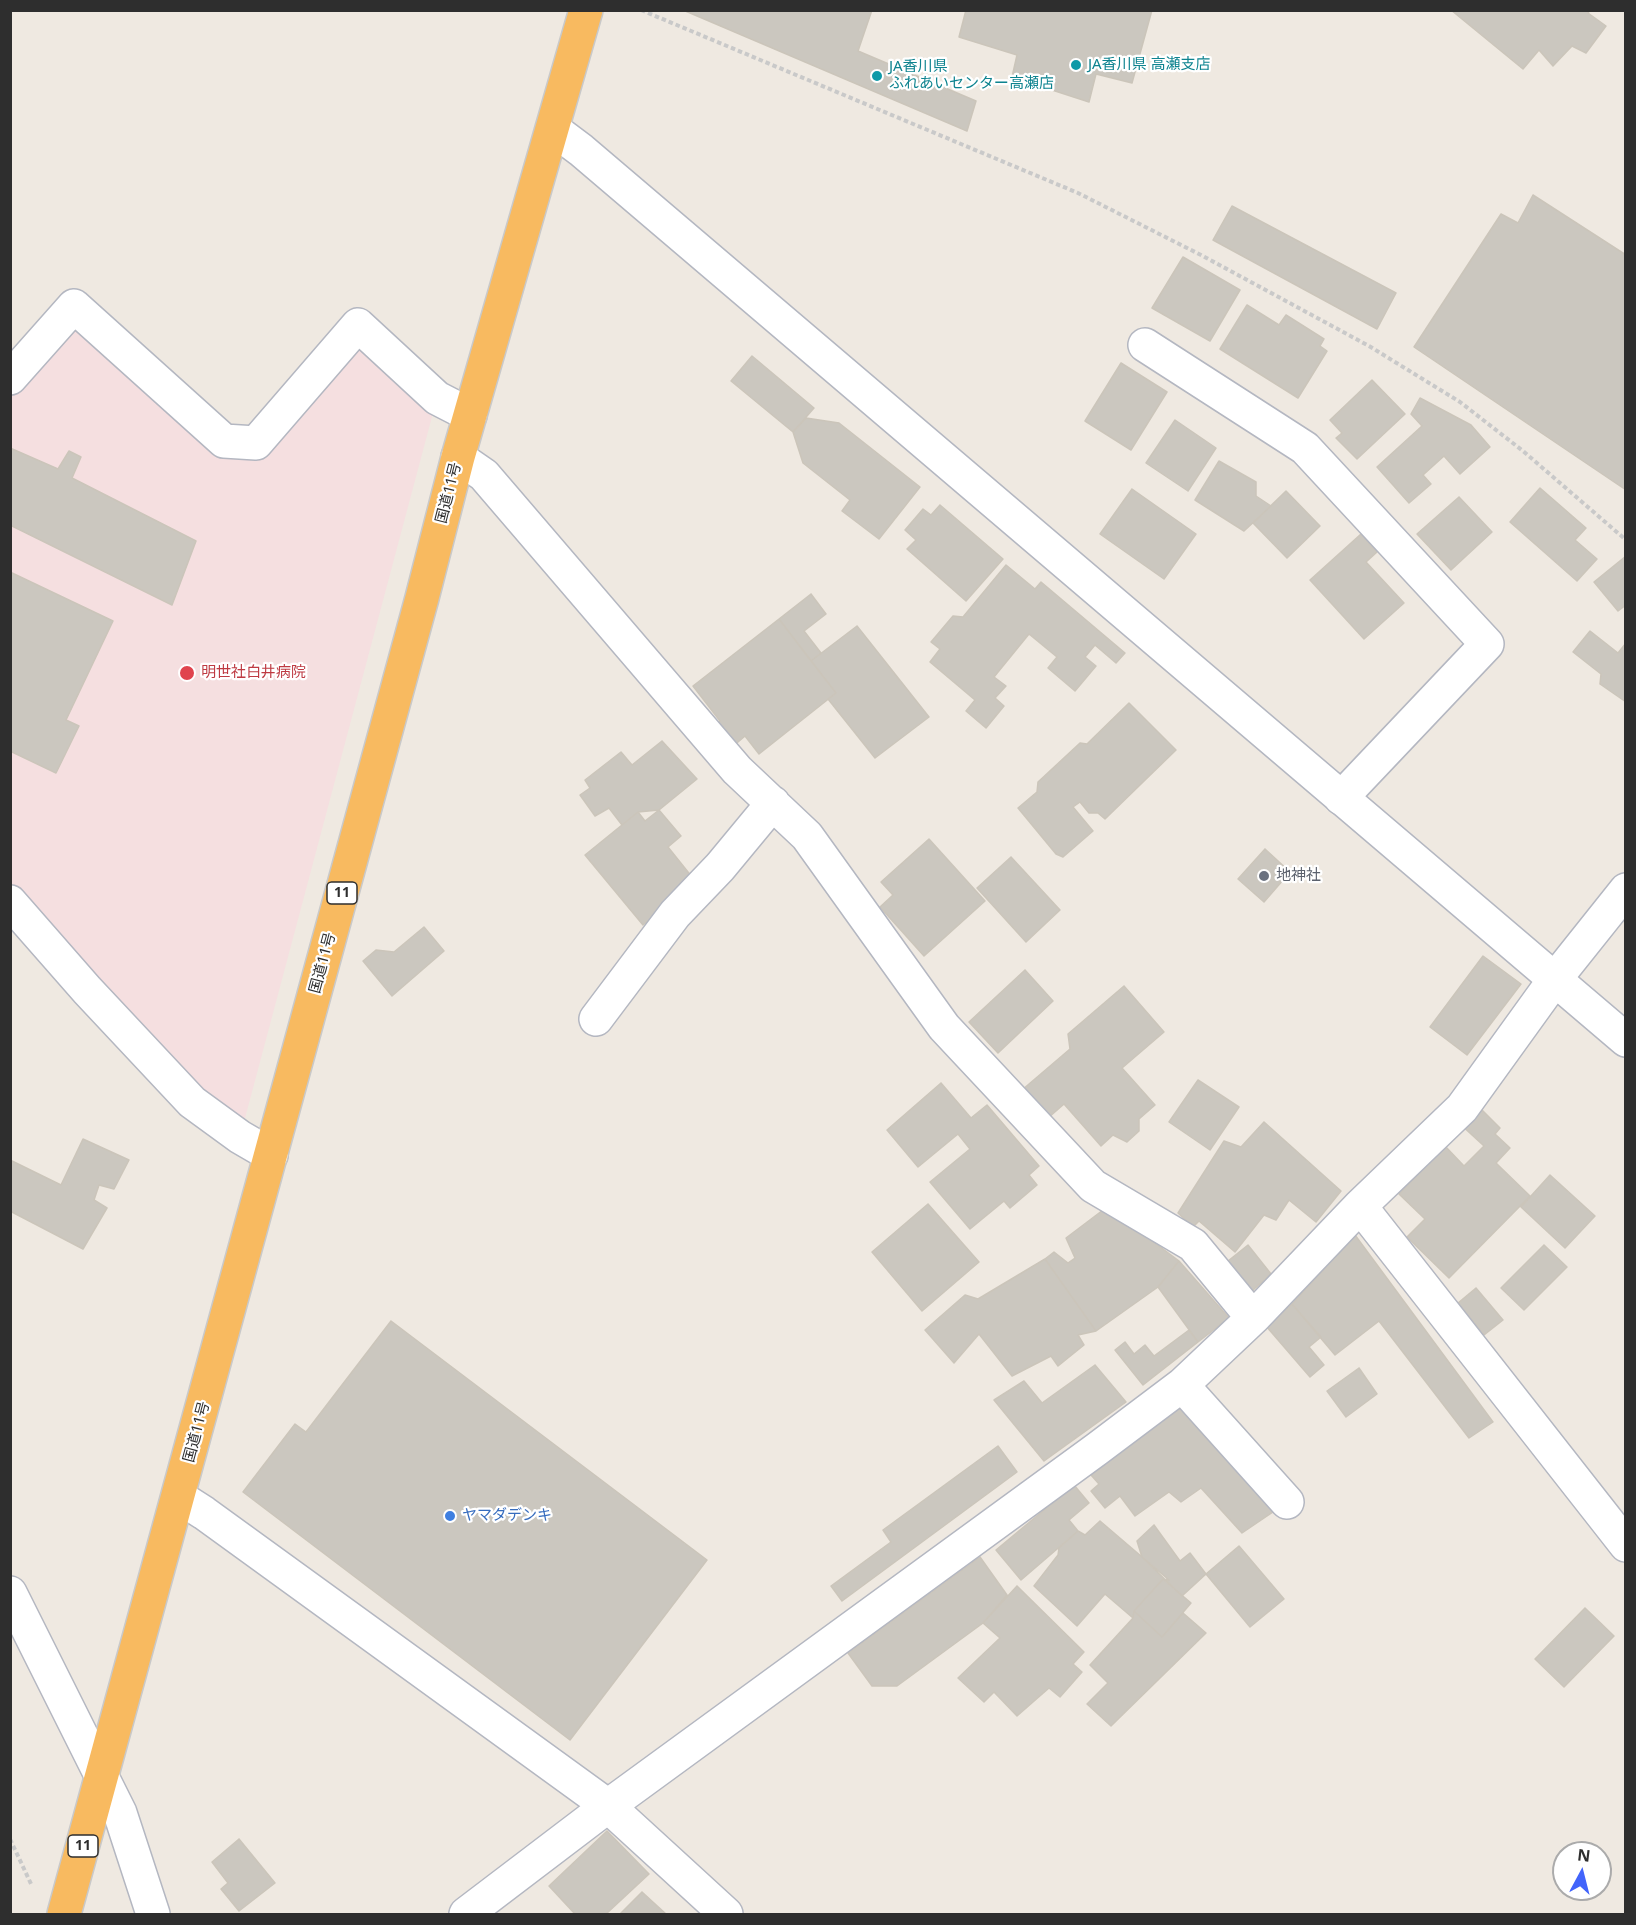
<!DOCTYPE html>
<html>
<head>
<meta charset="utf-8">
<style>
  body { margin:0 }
  #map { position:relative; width:1636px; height:1925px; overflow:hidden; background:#efe9e1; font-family:"Noto Sans",sans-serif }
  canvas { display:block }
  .frame { position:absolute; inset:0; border:12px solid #2e2e2e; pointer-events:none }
  .north { position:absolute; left:1552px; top:1841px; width:60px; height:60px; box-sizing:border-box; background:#fff; border:2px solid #ababab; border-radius:50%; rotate:7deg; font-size:16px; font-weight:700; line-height:24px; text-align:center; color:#2e2e2e }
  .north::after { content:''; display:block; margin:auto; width:21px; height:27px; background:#4264fb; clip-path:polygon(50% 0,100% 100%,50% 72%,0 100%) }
</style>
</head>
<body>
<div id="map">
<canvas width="1636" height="1925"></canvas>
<div class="frame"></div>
<div class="north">N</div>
</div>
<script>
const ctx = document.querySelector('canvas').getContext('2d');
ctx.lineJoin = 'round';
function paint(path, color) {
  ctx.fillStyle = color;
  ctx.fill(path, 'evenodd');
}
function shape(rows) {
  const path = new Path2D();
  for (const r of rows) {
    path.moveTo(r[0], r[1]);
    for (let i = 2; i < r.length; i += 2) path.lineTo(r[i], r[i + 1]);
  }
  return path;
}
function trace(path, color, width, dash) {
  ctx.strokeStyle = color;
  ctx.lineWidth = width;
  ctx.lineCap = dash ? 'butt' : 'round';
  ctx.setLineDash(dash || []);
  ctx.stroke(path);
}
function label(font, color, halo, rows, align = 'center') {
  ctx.font = font + ' "Noto Sans","Noto Sans JP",sans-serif';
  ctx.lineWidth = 4.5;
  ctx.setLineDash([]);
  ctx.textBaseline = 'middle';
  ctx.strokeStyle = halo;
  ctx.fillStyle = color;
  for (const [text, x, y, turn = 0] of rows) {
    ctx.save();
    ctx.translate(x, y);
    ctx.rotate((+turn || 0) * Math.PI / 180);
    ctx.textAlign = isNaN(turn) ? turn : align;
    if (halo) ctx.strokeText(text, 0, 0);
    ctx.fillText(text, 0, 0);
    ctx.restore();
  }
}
const medical = shape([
  [74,306,224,441,255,443,358,325,437,398,240,1137,11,902,11,378]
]);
const building = shape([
  [683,10,872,10,858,51,976,101,967,131,683,10],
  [966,10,1152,10,1132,83,1096,74,1089,102,1012,77,1017,55,959,37,966,10],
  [1451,10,1590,10,1588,13,1606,26,1586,53,1572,46,1553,66,1539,50,1523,69,1451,10],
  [1533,195,1626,255,1626,490,1414,347,1501,214,1518,223,1533,195],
  [1232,206,1396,293,1377,329,1213,240,1232,206],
  [1183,257,1240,290,1210,341,1152,308,1183,257],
  [1247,305,1279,325,1286,315,1324,339,1320,346,1327,351,1298,398,1220,349,1247,305],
  [752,356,814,408,793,432,731,381,752,356],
  [1121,363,1167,392,1131,450,1085,421,1121,363],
  [1372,380,1405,414,1357,459,1336,438,1342,433,1330,420,1372,380],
  [1420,398,1471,425,1490,447,1460,474,1444,456,1423,475,1431,484,1409,503,1377,467,1422,426,1411,414,1420,398],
  [806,418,839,423,920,487,879,539,842,511,850,500,803,463,793,432,806,418],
  [1175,420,1216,448,1188,491,1146,463,1175,420],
  [10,448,58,469,69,451,81,457,72,478,196,541,172,605,10,525,10,448],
  [1219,461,1256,482,1256,496,1271,506,1244,531,1195,500,1219,461],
  [1540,488,1586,528,1575,540,1597,559,1577,581,1510,522,1540,488],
  [1132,489,1196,534,1164,579,1100,534,1132,489],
  [1286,491,1320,526,1287,558,1253,523,1286,491],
  [1459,497,1492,532,1451,570,1417,534,1459,497],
  [940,505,1003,559,966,601,907,549,916,540,905,530,923,509,931,515,940,505],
  [1361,534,1377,552,1366,562,1404,603,1364,639,1310,580,1361,534],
  [1626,556,1626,605,1618,611,1594,582,1626,556],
  [1006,565,1035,589,1041,582,1125,653,1116,663,1095,645,1085,657,1096,666,1075,691,1048,668,1057,657,1029,634,994,677,1006,686,995,698,1004,706,986,728,966,711,975,700,930,662,940,649,931,642,953,616,963,617,1006,565],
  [10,572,113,621,66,720,79,726,56,773,10,751,10,572],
  [811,594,826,614,804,631,821,653,811,661,779,619,811,594],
  [779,619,836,693,759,754,745,736,731,748,713,726,720,721,693,686,779,619],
  [857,626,929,717,875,758,828,699,836,693,811,661,857,626],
  [1590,631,1618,653,1626,643,1626,702,1600,684,1601,674,1573,652,1590,631],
  [1129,703,1176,750,1105,819,1098,813,1089,813,1080,802,1073,807,1093,831,1063,857,1056,854,1018,808,1037,792,1038,782,1080,743,1087,744,1129,703],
  [662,741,697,779,659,810,638,812,622,825,609,808,595,816,580,795,590,788,585,780,621,752,632,765,662,741],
  [659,810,681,836,668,847,696,882,643,925,585,855,638,812,645,821,659,810],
  [929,839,985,901,924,956,880,907,893,895,881,882,929,839],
  [1265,849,1290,872,1264,902,1238,879,1265,849],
  [1011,857,1060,910,1026,942,977,888,1011,857],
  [424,927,444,951,392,996,363,961,376,950,394,952,424,927],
  [1483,956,1521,984,1467,1055,1430,1027,1483,956],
  [1025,970,1053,1001,998,1053,969,1022,1025,970],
  [1124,986,1164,1032,1122,1068,1155,1105,1139,1119,1139,1131,1127,1142,1113,1135,1101,1146,1064,1104,1048,1118,1022,1090,1070,1049,1068,1034,1124,986],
  [1198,1080,1239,1107,1210,1150,1169,1122,1198,1080],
  [941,1083,971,1118,987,1105,1039,1166,1029,1175,1037,1185,1010,1208,1004,1201,970,1229,930,1182,970,1149,958,1134,918,1167,887,1130,941,1083],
  [1477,1105,1500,1128,1495,1134,1510,1148,1496,1163,1530,1196,1449,1278,1407,1237,1425,1219,1399,1194,1445,1146,1464,1166,1484,1146,1459,1123,1477,1105],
  [1264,1122,1341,1191,1316,1222,1289,1200,1276,1220,1264,1215,1235,1252,1199,1221,1193,1227,1178,1213,1224,1141,1241,1147,1264,1122],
  [83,1139,129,1160,114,1189,99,1185,94,1200,107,1208,83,1249,10,1211,10,1160,61,1185,83,1139],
  [1550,1175,1595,1216,1565,1248,1521,1207,1550,1175],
  [928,1204,979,1262,922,1311,872,1252,928,1204],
  [1107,1207,1179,1261,1158,1287,1096,1331,1045,1259,1054,1252,1068,1263,1075,1258,1066,1238,1107,1207],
  [1355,1235,1493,1422,1469,1438,1379,1321,1335,1355,1292,1304,1355,1235],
  [1248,1245,1271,1274,1252,1291,1228,1261,1248,1245],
  [1544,1245,1567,1267,1524,1310,1501,1288,1544,1245],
  [1045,1259,1096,1331,1078,1335,1084,1345,1058,1366,1051,1356,1012,1376,979,1334,954,1363,925,1330,965,1295,978,1299,1045,1259],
  [1179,1261,1229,1318,1198,1342,1158,1287,1179,1261],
  [1476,1288,1503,1320,1484,1335,1458,1303,1476,1288],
  [1292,1304,1321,1337,1309,1347,1324,1365,1310,1377,1266,1326,1292,1304],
  [391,1321,707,1560,570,1740,243,1492,295,1424,306,1432,391,1321],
  [1189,1330,1198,1342,1143,1385,1115,1350,1125,1342,1134,1354,1145,1345,1154,1356,1189,1330],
  [1095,1365,1126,1402,1044,1461,994,1400,1024,1381,1042,1403,1095,1365],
  [1359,1368,1377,1394,1346,1417,1327,1391,1359,1368],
  [1185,1401,1273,1512,1242,1533,1201,1488,1181,1502,1169,1492,1135,1516,1120,1496,1105,1508,1091,1491,1099,1484,1091,1475,1185,1401],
  [998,1446,1017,1472,842,1601,831,1586,891,1542,883,1530,998,1446],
  [1074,1485,1089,1503,1069,1520,1078,1531,1021,1580,996,1550,1074,1485],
  [1100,1521,1169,1580,1163,1579,1134,1611,1133,1618,1105,1594,1077,1626,1034,1586,1058,1555,1059,1548,1078,1531,1085,1535,1100,1521],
  [1154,1525,1180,1561,1190,1553,1206,1574,1182,1596,1142,1557,1137,1541,1154,1525],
  [1239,1546,1284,1599,1250,1627,1206,1574,1239,1546],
  [980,1557,1007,1595,983,1623,897,1686,872,1686,848,1653,980,1557],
  [1163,1579,1191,1603,1162,1637,1134,1611,1163,1579],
  [1017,1586,1084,1652,1073,1664,1082,1672,1060,1697,1049,1688,1017,1716,994,1692,984,1702,958,1678,1000,1638,983,1623,1017,1586],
  [1585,1608,1614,1636,1564,1687,1535,1659,1585,1608],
  [1134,1611,1162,1637,1183,1613,1206,1633,1111,1726,1087,1704,1108,1683,1090,1665,1133,1618,1134,1611],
  [607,1831,649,1874,606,1914,575,1914,549,1886,607,1831],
  [239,1839,275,1883,239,1911,221,1889,228,1883,212,1862,239,1839],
  [642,1892,666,1914,620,1914,642,1892]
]);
const path = shape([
  [641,10,1078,193,1201,255,1369,346,1460,402,1523,451,1626,540],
  [10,1839,32,1886]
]);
const minor = shape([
  [1145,345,1305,448,1487,644,1341,798],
  [10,378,74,306,224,441,256,443,358,325,437,398,470,415],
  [458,457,484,475,737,770,807,836,944,1027,1093,1186,1193,1245,1253,1318],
  [10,902,87,990,192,1102,240,1137,271,1155],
  [596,1019,675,914,720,867,773,803],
  [1360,1206,1626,1545],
  [1182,1385,1287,1502],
  [179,1497,204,1513,608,1806,726,1914],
  [10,1593,120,1813,153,1914],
  [466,1914,608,1806,1097,1449,1182,1385,1253,1318,1360,1206,1462,1108,1555,979,1626,890]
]);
const tertiary = shape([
  [553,129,581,150,1626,1040]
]);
const trunk = shape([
  [64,1914,422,598,458,457,586,10]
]);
const markers = [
  [1076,65,6,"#0f9aa8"],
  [877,76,6,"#0f9aa8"],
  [187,673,8,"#e0444e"],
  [1264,876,6,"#6b7280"],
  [450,1516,6,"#3f7fe0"]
];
const shields = [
  [342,893,30],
  [83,1846,30]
];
const shieldNames = [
  ["11",342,893],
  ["11",83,1846]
];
const cultureNames = [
  ["JA香川県 高瀬支店",1088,65],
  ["JA香川県",889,67],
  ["ふれあいセンター高瀬店",889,84]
];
const streetNames = [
  ["国道11号",449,493,-76],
  ["国道11号",323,963,-75],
  ["国道11号",197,1432,-75]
];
const healthNames = [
  ["明世社白井病院",201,673]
];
const worshipNames = [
  ["地神社",1276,876]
];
const shopNames = [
  ["ヤマダデンキ",462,1516]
];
paint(medical, '#f5dfe0');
paint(building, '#cbc7bf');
trace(building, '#cbc5ba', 1.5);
trace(minor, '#b4b7c1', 36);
trace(tertiary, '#b4b7c1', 36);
trace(trunk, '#c9c9c9', 36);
trace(path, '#c9c9c9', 4, [4.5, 3]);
trace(minor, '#fff', 33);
trace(tertiary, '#fff', 33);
trace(trunk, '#f8ba60', 33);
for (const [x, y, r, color] of markers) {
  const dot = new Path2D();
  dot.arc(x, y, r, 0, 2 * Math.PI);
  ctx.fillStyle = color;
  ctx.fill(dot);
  trace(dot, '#fff', 2);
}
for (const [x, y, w] of shields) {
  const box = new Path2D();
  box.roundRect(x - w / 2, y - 11, w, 22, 4.5);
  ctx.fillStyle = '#fff';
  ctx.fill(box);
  trace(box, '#2e2e2e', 1.5);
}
label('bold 14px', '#2e2e2e', null, shieldNames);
label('15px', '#0d838f', '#fff', cultureNames, 'left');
label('15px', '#2e2e2e', '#fff', streetNames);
label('15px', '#be3a42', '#fff', healthNames, 'left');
label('15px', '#5b616d', '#fff', worshipNames, 'left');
label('15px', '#366cbe', '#fff', shopNames, 'left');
</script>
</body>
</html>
